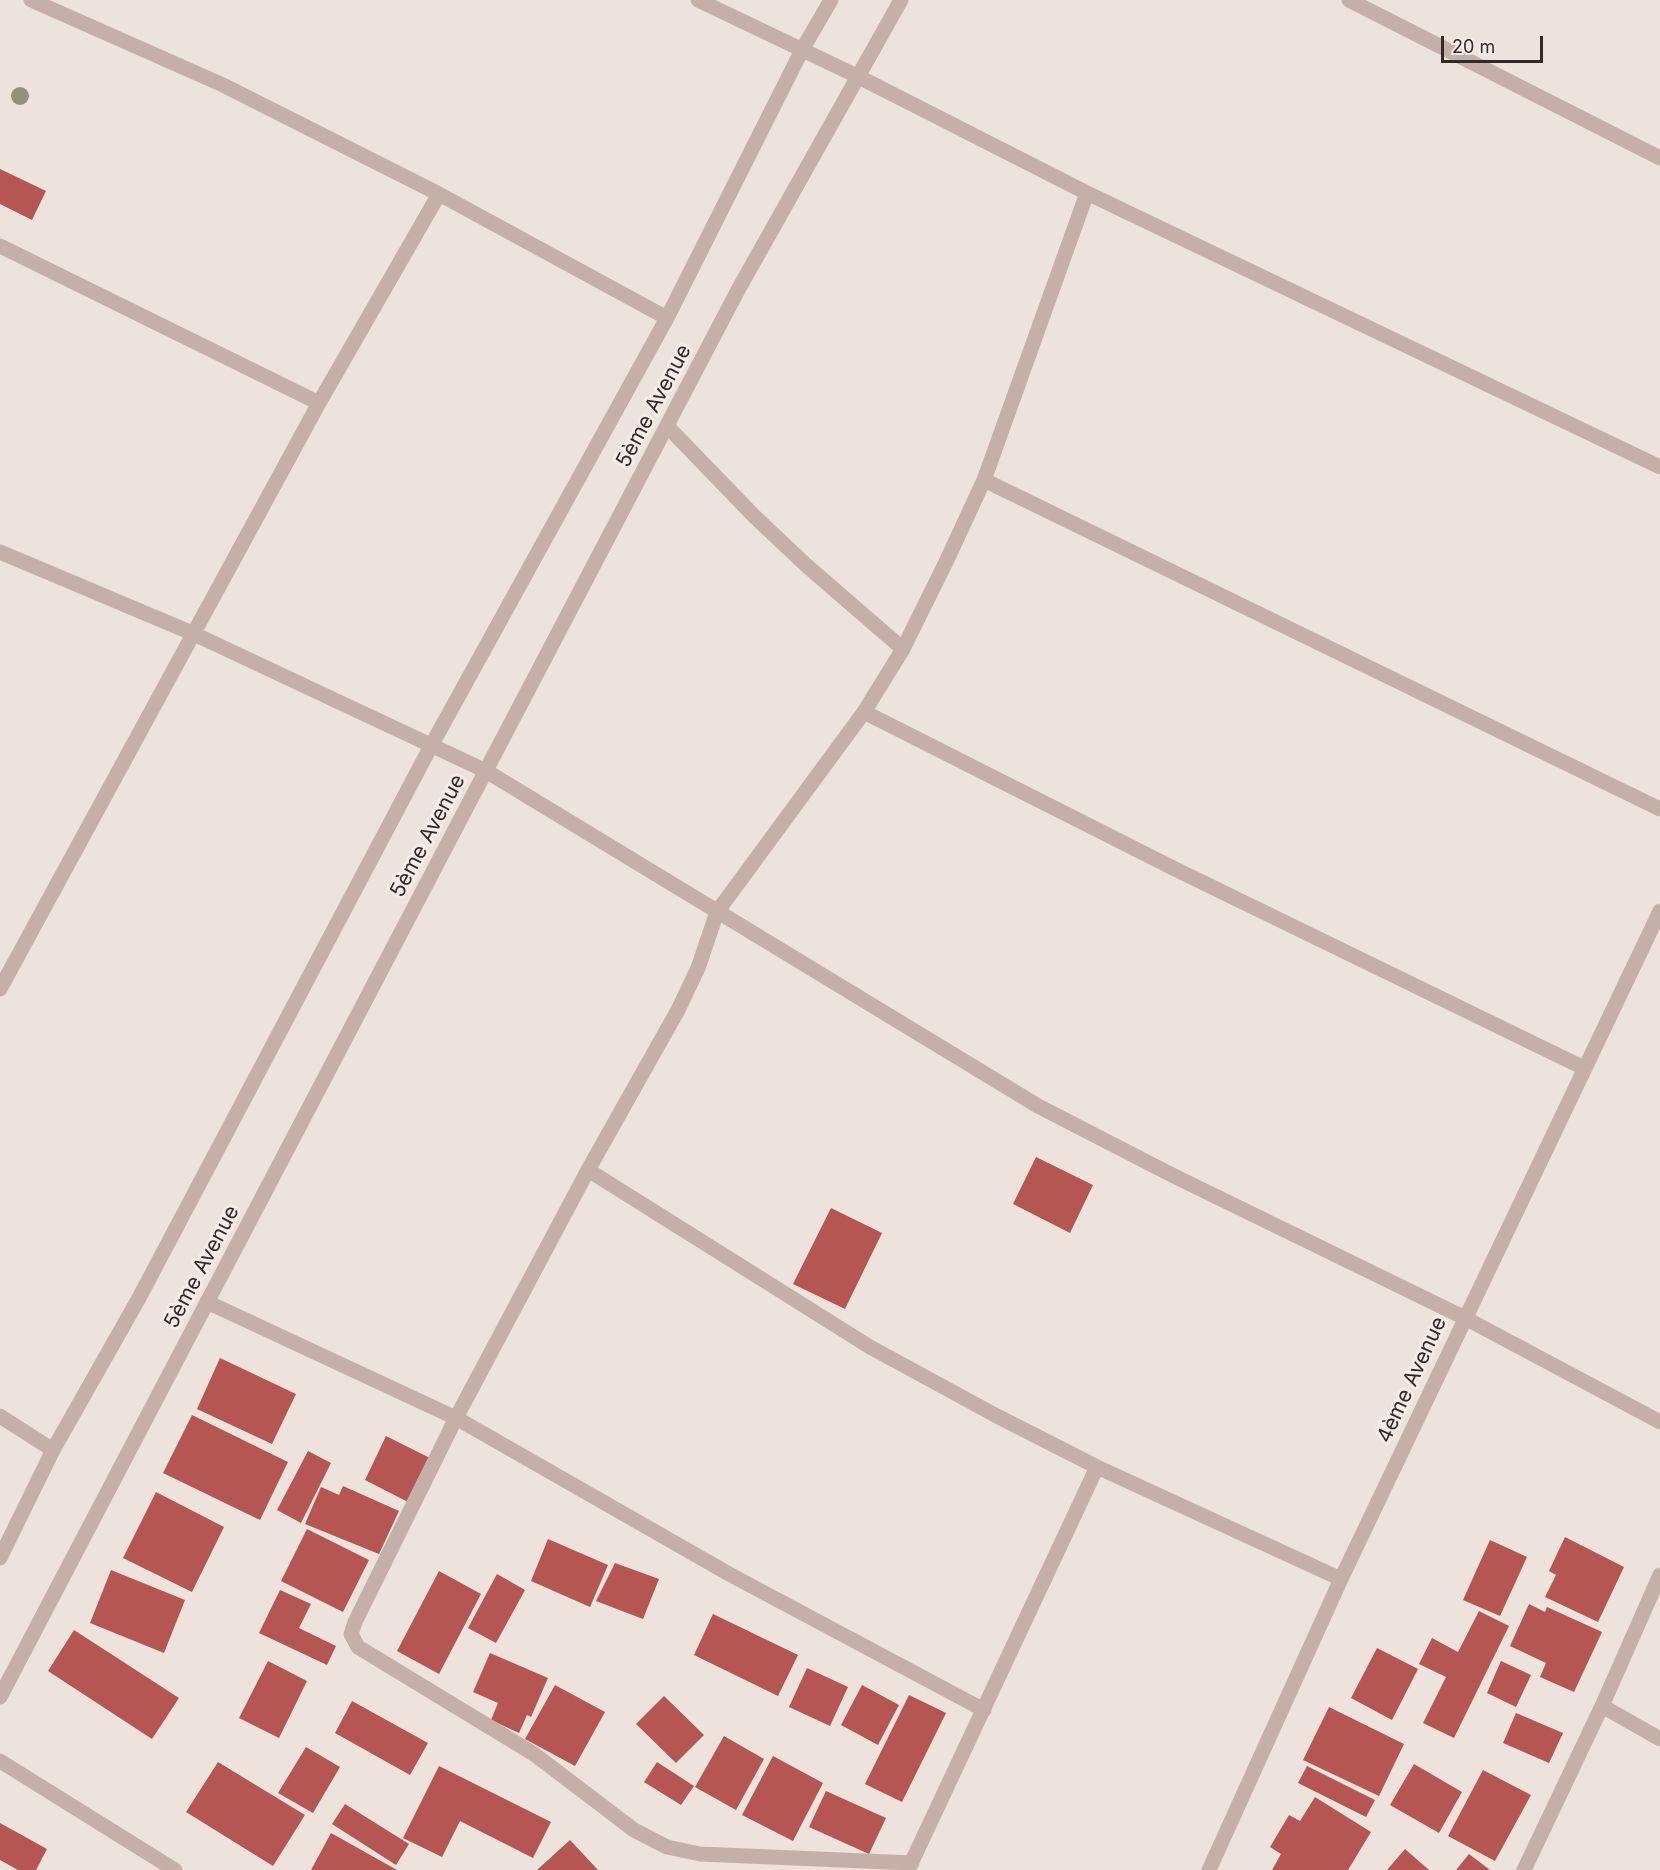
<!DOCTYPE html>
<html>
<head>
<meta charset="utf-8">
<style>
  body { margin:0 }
  #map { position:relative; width:1660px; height:1870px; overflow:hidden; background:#eee2dc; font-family:Inter,sans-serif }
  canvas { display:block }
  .scale { position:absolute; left:1441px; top:36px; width:102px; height:27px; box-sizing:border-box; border:3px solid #332928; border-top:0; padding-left:8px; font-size:18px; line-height:21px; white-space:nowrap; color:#332928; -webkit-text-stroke:4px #f6ece7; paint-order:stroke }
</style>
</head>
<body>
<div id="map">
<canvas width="1660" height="1870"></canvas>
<div class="scale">20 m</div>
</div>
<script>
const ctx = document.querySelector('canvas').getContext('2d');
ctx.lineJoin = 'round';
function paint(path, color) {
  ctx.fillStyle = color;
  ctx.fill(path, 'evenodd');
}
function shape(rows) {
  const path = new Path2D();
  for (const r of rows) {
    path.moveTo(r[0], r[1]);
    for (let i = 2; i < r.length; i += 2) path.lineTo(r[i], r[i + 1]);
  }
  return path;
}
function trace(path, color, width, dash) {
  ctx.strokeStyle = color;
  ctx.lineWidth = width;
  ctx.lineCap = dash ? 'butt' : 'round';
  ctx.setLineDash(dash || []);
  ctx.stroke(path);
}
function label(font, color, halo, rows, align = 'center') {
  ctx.font = font + ' Inter,sans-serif';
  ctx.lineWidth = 6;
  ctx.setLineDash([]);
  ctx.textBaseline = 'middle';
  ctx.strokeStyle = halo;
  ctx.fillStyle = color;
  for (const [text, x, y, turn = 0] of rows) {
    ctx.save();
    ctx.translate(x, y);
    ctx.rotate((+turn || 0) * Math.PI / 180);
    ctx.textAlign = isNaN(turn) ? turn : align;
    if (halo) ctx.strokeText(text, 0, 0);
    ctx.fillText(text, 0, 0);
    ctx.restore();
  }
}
const building = shape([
  [0,169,46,191,32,220,0,204],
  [1036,1157,1093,1185,1070,1233,1013,1204],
  [831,1208,882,1233,845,1309,793,1284],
  [220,1358,296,1394,272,1444,197,1409],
  [192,1415,288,1462,260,1520,163,1473],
  [386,1436,430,1458,408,1502,365,1480],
  [308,1451,331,1463,301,1523,277,1510],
  [343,1486,399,1511,379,1554,305,1524,321,1487,339,1495],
  [156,1492,224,1527,192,1592,123,1558],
  [307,1529,369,1560,343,1612,281,1581],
  [1565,1537,1624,1567,1598,1622,1545,1597,1556,1575,1549,1571],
  [548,1539,608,1565,590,1607,531,1581],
  [1490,1540,1527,1557,1500,1616,1463,1600],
  [615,1563,659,1579,643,1619,596,1601],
  [111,1570,185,1600,164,1653,90,1623],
  [439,1571,481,1594,439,1674,397,1651],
  [497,1574,525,1590,496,1643,468,1628],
  [280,1590,311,1604,299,1628,336,1646,327,1665,259,1633],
  [1529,1604,1545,1612,1547,1607,1602,1632,1574,1692,1540,1677,1546,1663,1510,1646],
  [1479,1611,1509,1626,1454,1738,1423,1723,1446,1677,1419,1664,1432,1638,1458,1652],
  [713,1614,798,1655,778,1696,694,1655],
  [74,1630,179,1698,152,1739,48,1671],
  [1377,1648,1418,1669,1392,1720,1351,1698],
  [490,1653,548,1678,531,1717,527,1715,519,1733,491,1720,498,1703,473,1692],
  [268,1661,307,1681,279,1738,239,1718],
  [1501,1661,1531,1675,1516,1707,1487,1693],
  [807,1668,848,1687,830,1726,789,1707],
  [555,1685,605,1712,575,1766,525,1739],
  [862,1685,899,1705,878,1745,841,1725],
  [909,1695,946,1713,902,1802,865,1784],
  [664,1696,704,1735,676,1763,636,1724],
  [352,1701,428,1743,410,1775,335,1733],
  [1329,1707,1404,1744,1379,1796,1303,1760],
  [1516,1713,1563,1733,1549,1763,1503,1743],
  [724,1736,764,1759,736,1810,695,1787],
  [306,1747,340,1767,313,1813,278,1793],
  [773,1756,823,1783,793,1841,742,1815],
  [218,1762,305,1815,273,1866,186,1812],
  [657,1762,694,1786,681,1805,644,1782],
  [1414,1764,1462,1792,1439,1833,1390,1805],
  [439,1766,551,1822,533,1858,460,1821,442,1857,403,1838],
  [1307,1766,1375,1800,1366,1817,1298,1783],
  [1483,1770,1531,1795,1495,1861,1448,1836],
  [826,1791,886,1818,869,1854,809,1827],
  [1315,1797,1371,1832,1348,1870,1272,1870,1281,1854,1270,1847,1289,1815,1300,1821],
  [345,1804,409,1844,396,1865,332,1824],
  [0,1823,47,1849,36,1870,18,1870,0,1860],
  [331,1833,397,1870,311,1870],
  [570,1840,598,1870,537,1870],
  [1405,1849,1429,1870,1387,1870],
  [1469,1854,1490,1870,1456,1870]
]);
const minor = shape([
  [31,0,223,85,439,194,667,318],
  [698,0,857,76,1087,193,1660,467],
  [1349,0,1660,158],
  [0,246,319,403],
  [667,426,754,516,807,566,903,649],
  [984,480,1660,809],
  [0,552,192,633,486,771,1038,1106,1174,1176,1465,1318,1660,1422],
  [864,712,1175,869,1584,1068],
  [0,989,319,403,439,194],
  [588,1170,870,1347,995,1415,1097,1467,1341,1579],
  [207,1302,456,1418,729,1574,984,1710],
  [0,1416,53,1450],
  [1602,1706,1660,1739],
  [0,1761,175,1870],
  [912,1863,700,1854,667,1847,634,1830,534,1754,358,1647,351,1634,355,1622,456,1418,588,1170,678,1010,698,968,717,912,864,712,903,649,946,562,984,480,1087,193],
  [908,1870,1097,1467],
  [1209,1870,1341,1579,1660,911],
  [1524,1870,1602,1706,1660,1575]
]);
const tertiary = shape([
  [0,1558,53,1450,139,1298,431,746,667,318,802,50,831,0],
  [0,1697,738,290,901,0]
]);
const trees = [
  [20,96]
];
const streetNames = [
  ["5ème Avenue",654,406,-62],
  ["5ème Avenue",428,836,-62],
  ["5ème Avenue",202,1267,-62],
  ["4ème Avenue",1412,1380,-65]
];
paint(building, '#b55653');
trace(minor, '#c4b0a9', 15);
trace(tertiary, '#c4b0a9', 15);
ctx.fillStyle = '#93917d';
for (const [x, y] of trees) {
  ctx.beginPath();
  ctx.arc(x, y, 9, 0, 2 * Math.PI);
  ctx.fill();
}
label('21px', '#332928', '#f6ece7', streetNames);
</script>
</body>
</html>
